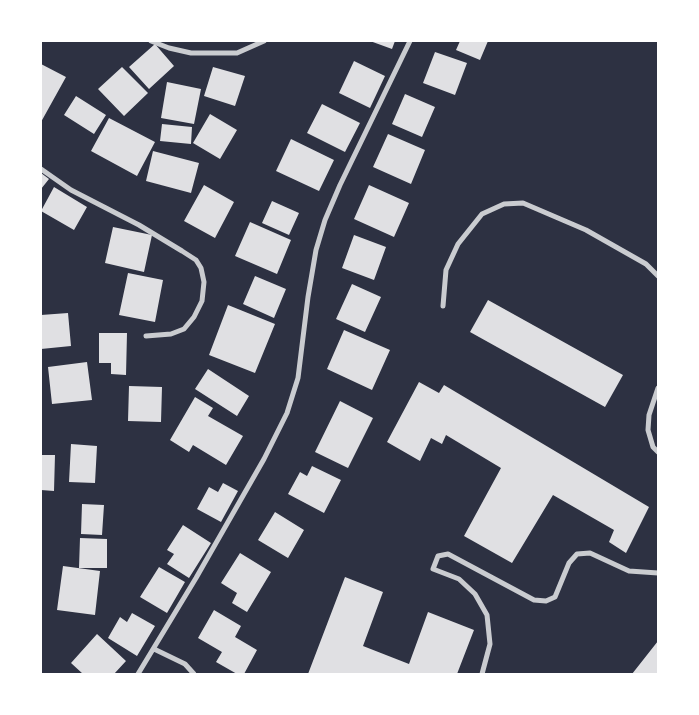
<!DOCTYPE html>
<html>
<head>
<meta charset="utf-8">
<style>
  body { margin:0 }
  #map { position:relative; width:699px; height:715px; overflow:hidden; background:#2d3142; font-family:Barlow,sans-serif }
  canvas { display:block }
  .frame { position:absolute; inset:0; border:42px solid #fff; pointer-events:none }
</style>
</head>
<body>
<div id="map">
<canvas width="699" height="715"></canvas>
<div class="frame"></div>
</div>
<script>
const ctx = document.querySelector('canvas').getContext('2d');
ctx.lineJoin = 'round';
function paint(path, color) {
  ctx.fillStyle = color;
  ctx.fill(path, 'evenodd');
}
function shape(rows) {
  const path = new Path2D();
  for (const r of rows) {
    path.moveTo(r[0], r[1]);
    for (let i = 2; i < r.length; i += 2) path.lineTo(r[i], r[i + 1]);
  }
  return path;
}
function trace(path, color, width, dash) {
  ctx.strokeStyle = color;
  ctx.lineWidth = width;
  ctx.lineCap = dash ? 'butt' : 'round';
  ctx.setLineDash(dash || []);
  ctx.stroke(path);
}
const building = shape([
  [370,41,395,41,392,49],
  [460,41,488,41,480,60,456,50],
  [155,44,174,66,149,89,129,67],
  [435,52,467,63,455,95,423,83],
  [354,61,385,76,370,108,339,93],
  [41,64,66,77,41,122],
  [122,67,148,93,124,116,98,89],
  [213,67,245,76,235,106,204,96],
  [167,82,201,89,194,124,161,118],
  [405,94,435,107,422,137,392,124],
  [76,96,106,115,94,134,64,115],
  [322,104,360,123,345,152,307,133],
  [210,114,237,130,220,159,193,143],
  [109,118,155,142,137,176,91,151],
  [162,124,192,127,191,144,160,141],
  [388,134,425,150,411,184,373,167],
  [291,139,334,160,319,191,276,171],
  [153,151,199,163,191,193,146,181],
  [41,173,49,179,41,189],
  [204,185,234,202,215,238,184,221],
  [369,185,409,203,394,237,354,219],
  [54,187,87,207,74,230,41,211],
  [272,201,299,213,289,235,262,223],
  [250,222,291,240,277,274,235,256],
  [113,227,152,235,144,272,105,263],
  [354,235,386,247,374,280,342,268],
  [128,273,163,280,155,322,119,315],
  [255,276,286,289,274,318,243,304],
  [352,284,381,297,365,332,336,319],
  [488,300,623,375,605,407,470,332],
  [228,305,275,324,255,373,209,355],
  [68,313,71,346,41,349,41,315],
  [344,330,390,350,372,390,327,369],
  [99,333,127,333,126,375,111,374,111,363,99,363],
  [87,362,92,400,52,404,48,367],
  [208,369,249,396,237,416,195,389],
  [419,382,439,393,444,385,649,507,626,553,609,542,614,530,553,495,512,563,464,536,501,468,446,435,442,444,431,438,420,461,387,442],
  [129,386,162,387,161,422,128,421],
  [195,397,213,408,208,416,243,436,226,465,193,445,189,452,170,440],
  [340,401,373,418,348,468,315,452],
  [71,444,97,446,95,483,69,482],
  [41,455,55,455,54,491,41,490],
  [312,466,341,480,324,513,288,494,300,472,307,476],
  [223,483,238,491,221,522,197,509,209,487,218,492],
  [82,504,104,505,102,535,81,534],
  [275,512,304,530,288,558,258,540],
  [183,525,211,543,189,578,167,564,174,554,167,550],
  [80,538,107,539,107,568,79,568],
  [240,553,271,572,247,612,232,603,237,593,221,583],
  [63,566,100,571,95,615,57,610],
  [159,567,185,582,167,613,140,597],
  [345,577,383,592,363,646,409,664,428,612,474,630,457,674,308,674],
  [214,610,241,626,235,637,257,650,244,674,237,674,216,662,222,652,198,638],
  [132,613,155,626,137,656,108,638,120,617,127,622],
  [97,634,126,661,114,674,83,674,71,663],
  [658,641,658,674,632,674]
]);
const minor = shape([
  [151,41,169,48,191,53,237,53,264,41],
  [41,169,71,190,139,225,182,251,196,260,201,268,204,282,202,301,194,317,184,329,171,334,146,336],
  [443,306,446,270,458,244,482,214,504,204,523,203,586,230,646,264,658,276],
  [658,388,649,415,648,430,653,447,658,452],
  [154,649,185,664,194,674],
  [138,674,196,578,264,459,287,413,298,378,308,297,316,250,325,220,340,185,410,41],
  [482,674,490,644,487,615,475,594,459,579,433,569,438,556,448,554,534,600,546,601,555,597,569,563,577,554,590,553,629,571,658,573]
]);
paint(building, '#e0e0e3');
trace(minor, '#caccd0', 5);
</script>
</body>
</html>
